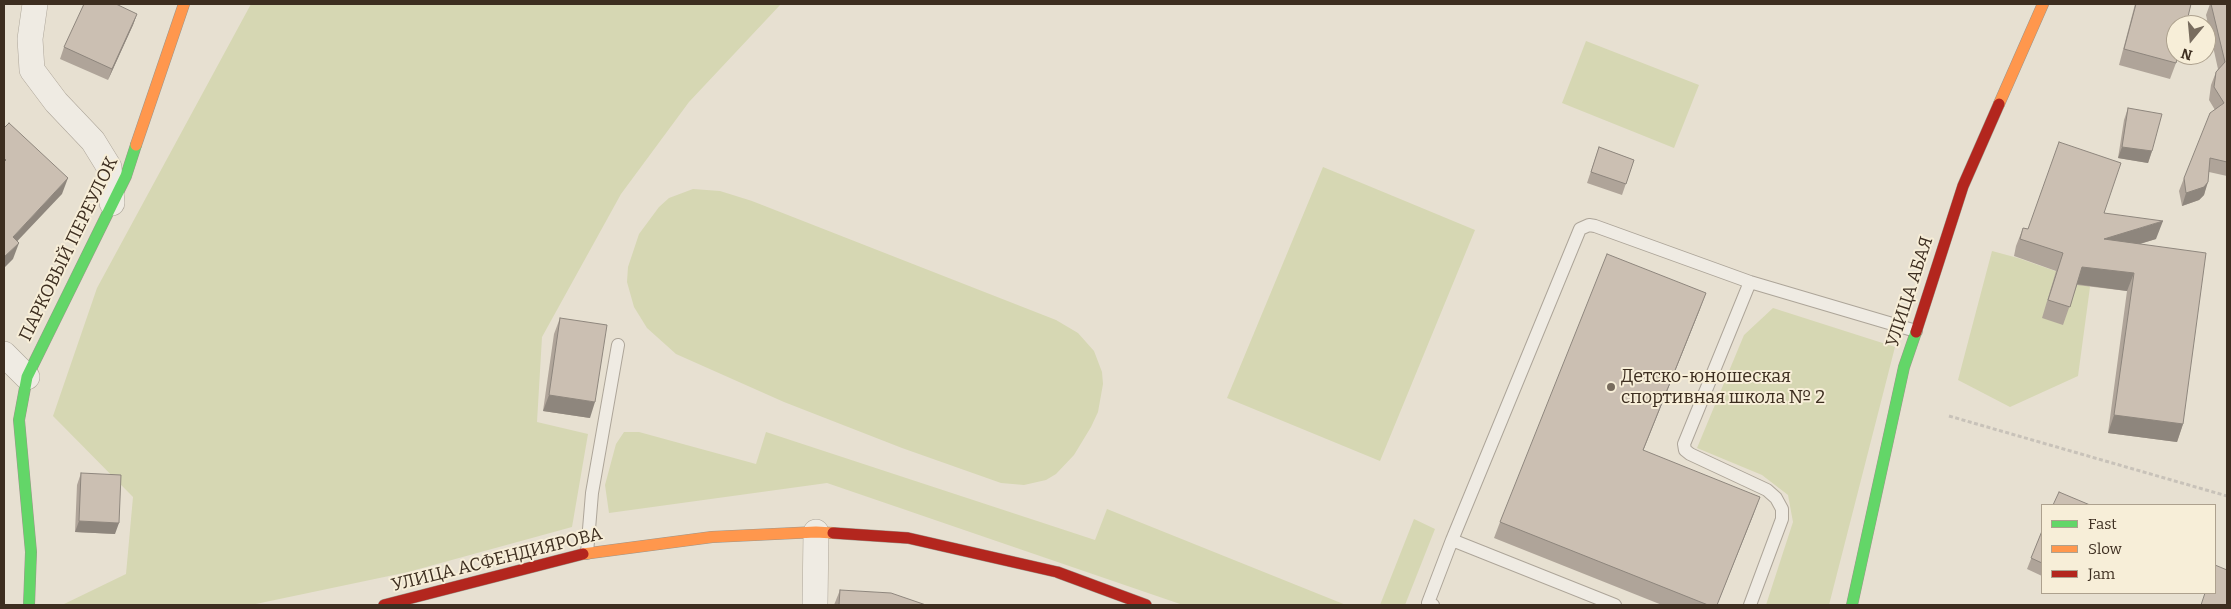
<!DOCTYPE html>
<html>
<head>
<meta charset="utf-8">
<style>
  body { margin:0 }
  #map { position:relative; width:2231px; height:609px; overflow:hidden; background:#e7e0d1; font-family:Bitter,serif }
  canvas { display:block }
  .frame { position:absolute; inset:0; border:5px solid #3d2e20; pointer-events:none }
  .legend { position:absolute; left:2041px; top:504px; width:175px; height:90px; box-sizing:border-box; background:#f7eed8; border:1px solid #ada18e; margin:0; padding:6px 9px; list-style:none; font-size:15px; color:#3d2e20 }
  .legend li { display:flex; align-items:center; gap:10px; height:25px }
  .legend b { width:25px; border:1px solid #ada18e }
  .north { position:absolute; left:2166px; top:15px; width:50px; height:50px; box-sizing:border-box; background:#f7eed8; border:1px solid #ada18e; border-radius:50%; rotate:197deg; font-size:14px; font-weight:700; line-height:20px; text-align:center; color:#3d2e20 }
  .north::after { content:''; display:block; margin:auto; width:18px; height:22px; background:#786c5e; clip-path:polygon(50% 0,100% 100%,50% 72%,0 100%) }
</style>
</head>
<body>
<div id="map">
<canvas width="2231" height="609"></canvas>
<div class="frame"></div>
<ul class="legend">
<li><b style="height:6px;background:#63d668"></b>Fast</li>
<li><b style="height:6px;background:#ff974d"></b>Slow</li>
<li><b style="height:6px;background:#b3261e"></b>Jam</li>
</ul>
<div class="north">N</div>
</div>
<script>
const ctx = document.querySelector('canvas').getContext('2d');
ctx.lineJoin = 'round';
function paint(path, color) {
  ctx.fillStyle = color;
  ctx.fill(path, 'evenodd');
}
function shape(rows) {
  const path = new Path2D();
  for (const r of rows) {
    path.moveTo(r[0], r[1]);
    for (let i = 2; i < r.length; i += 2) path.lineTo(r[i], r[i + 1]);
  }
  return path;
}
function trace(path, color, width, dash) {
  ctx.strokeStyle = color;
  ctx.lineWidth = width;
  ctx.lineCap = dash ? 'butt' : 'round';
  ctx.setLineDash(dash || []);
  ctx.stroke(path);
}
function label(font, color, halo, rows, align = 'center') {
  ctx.font = font + ' Bitter,serif';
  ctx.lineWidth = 4;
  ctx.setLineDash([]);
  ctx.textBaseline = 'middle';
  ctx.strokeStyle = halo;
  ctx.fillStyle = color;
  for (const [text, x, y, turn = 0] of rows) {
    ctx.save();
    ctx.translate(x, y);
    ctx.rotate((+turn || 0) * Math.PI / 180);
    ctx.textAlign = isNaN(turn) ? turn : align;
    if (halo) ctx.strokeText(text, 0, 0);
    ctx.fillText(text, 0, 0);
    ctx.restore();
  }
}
const green = shape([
  [251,4,781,4,689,102,621,194,542,337,537,422,588,434,572,527,408,572,251,605,62,605,126,574,133,497,53,416,97,288],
  [1586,41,1699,85,1674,148,1562,103],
  [1323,167,1475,230,1380,461,1227,398],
  [693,189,720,191,752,201,1056,320,1078,333,1094,351,1102,372,1103,384,1098,412,1091,427,1074,455,1056,474,1046,480,1024,485,1001,483,902,448,784,402,676,354,647,328,634,307,627,282,628,267,639,234,659,207,669,198],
  [1992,251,2018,258,2081,280,2090,287,2078,376,2010,407,1958,380],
  [1773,308,1895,347,1829,605,1766,605,1793,522,1788,495,1762,475,1697,448,1744,335],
  [624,432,639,432,756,464,766,432,1095,540,1107,509,1346,605,1183,605,827,483,609,513,605,485,616,444],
  [1414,519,1435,529,1405,605,1380,605]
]);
const path = shape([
  [1949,416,2227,496]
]);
const lane = shape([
  [1750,282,1684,444,1685,450,1690,454,1767,490,1776,498,1782,509,1782,519,1750,605],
  [587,553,592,493,618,345],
  [1433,605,1428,603,1452,540],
  [1615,605,1452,540,1580,229,1589,225,1595,226,1750,282,1916,331]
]);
const street = shape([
  [35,4,30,39,32,70,56,102,93,141,109,167,112,203],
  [4,354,27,377],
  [815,605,816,532]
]);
const fast = shape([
  [29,605,31,552,19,420,27,377,126,176,136,145],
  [1852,605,1904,367,1916,332]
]);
const slow = shape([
  [1999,104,2043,4],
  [136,145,184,4],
  [583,554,712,537,816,532,833,533]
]);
const jam = shape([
  [1916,332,1963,186,1999,104],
  [833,533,908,538,1057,572,1146,605],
  [384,605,583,554]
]);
const wall = shape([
  [2135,4,2191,4,2176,63,2170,79,2119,65],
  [2210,4,2227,4,2227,176,2209,172,2204,195,2199,200,2182,206,2179,191,2184,178,2215,110,2209,100,2211,85,2216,72,2218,69,2206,15],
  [137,14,133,25,108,80,60,59,64,47],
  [2128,108,2152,151,2148,163,2118,158,2124,120],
  [1599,147,1634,160,1622,195,1587,183],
  [2104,213,2156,239,2139,244,2183,424,2177,442,2108,433,2127,291,2077,285,2063,325,2042,318,2056,271,2014,256,2016,246,2023,228,2028,229],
  [1700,309,1643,450,1754,513,1717,605,1662,605,1494,538,1500,522],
  [560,318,590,418,543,411,554,334],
  [81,473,115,534,75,532,77,485],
  [2042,531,2042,576,2027,569],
  [840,590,926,605,834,605]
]);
const shadedWall = shape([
  [137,14,133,25,108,80,112,69],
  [2122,147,2152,151,2148,163,2118,158],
  [68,178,62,194,7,252,13,237],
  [2208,182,2204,195,2199,200,2182,206,2186,193],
  [2163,221,2156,239,2097,257,2104,239],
  [19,243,13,259,4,268,4,257],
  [2082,267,2134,273,2127,291,2076,284],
  [1706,293,1700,309,1637,466,1643,450],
  [549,395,595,402,590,418,543,411],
  [2114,415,2183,424,2177,442,2108,433],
  [1760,497,1754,513,1717,605],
  [79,521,119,523,115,534,75,532]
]);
const building = shape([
  [84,4,116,4,137,14,112,69,64,47,84,4],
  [2136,4,2191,4,2186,25,2176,25,2176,55,2178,55,2176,63,2124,49,2136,4],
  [2211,4,2227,4,2227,162,2210,158,2208,182,2204,187,2186,193,2184,178,2210,113,2224,103,2214,87,2216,72,2225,62,2211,4],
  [2128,108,2162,114,2152,151,2122,147,2128,108],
  [9,123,68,178,13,237,19,243,4,257,4,162,6,160,4,158,4,128,9,123],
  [2059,142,2121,163,2104,213,2163,221,2104,239,2206,253,2183,424,2114,415,2134,273,2082,267,2070,307,2048,300,2063,253,2020,239,2023,228,2028,229,2059,142],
  [1599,147,1634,160,1626,184,1591,172,1599,147],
  [1607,254,1706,293,1643,450,1760,497,1717,605,1708,605,1500,522,1607,254],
  [560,318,607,325,595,402,549,395,560,318],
  [81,473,121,475,119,523,79,521,81,473],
  [2059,492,2090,505,2053,505,2059,492],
  [2042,531,2042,563,2031,558,2042,531],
  [2215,565,2227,570,2227,605,2201,605,2205,593,2215,593,2215,565],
  [840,590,891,593,926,605,839,605,840,590]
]);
const markers = [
  [1611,387,5,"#786c5e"]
];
const streetNames = [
  ["ПАРКОВЫЙ ПЕРЕУЛОК",69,249,-64],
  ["УЛИЦА АБАЯ",1910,292,-72],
  ["УЛИЦА АСФЕНДИЯРОВА",497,560,-14]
];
const poiNames = [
  ["Детско-юношеская",1621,377],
  ["спортивная школа № 2",1621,398]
];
paint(green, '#d6d7b3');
trace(lane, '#ada599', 14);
trace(street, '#ada599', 26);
trace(fast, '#9c958a', 12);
trace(slow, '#9c958a', 12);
trace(jam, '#9c958a', 12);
trace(path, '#c8c2b9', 3, [4, 2.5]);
trace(lane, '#efebe3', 12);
trace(street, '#efebe3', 25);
trace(fast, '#63d668', 11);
trace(slow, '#ff974d', 11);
trace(jam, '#b3261e', 11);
paint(wall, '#afa499');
paint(shadedWall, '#8e867d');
paint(building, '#cbbfb2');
trace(building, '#8e867d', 1);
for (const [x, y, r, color] of markers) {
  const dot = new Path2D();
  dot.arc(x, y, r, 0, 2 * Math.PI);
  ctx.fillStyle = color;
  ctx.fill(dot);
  trace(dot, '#f7eed8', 2);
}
label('18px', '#3d2e20', '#f7eed8', streetNames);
label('18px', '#3d2e20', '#f7eed8', poiNames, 'left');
</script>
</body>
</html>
